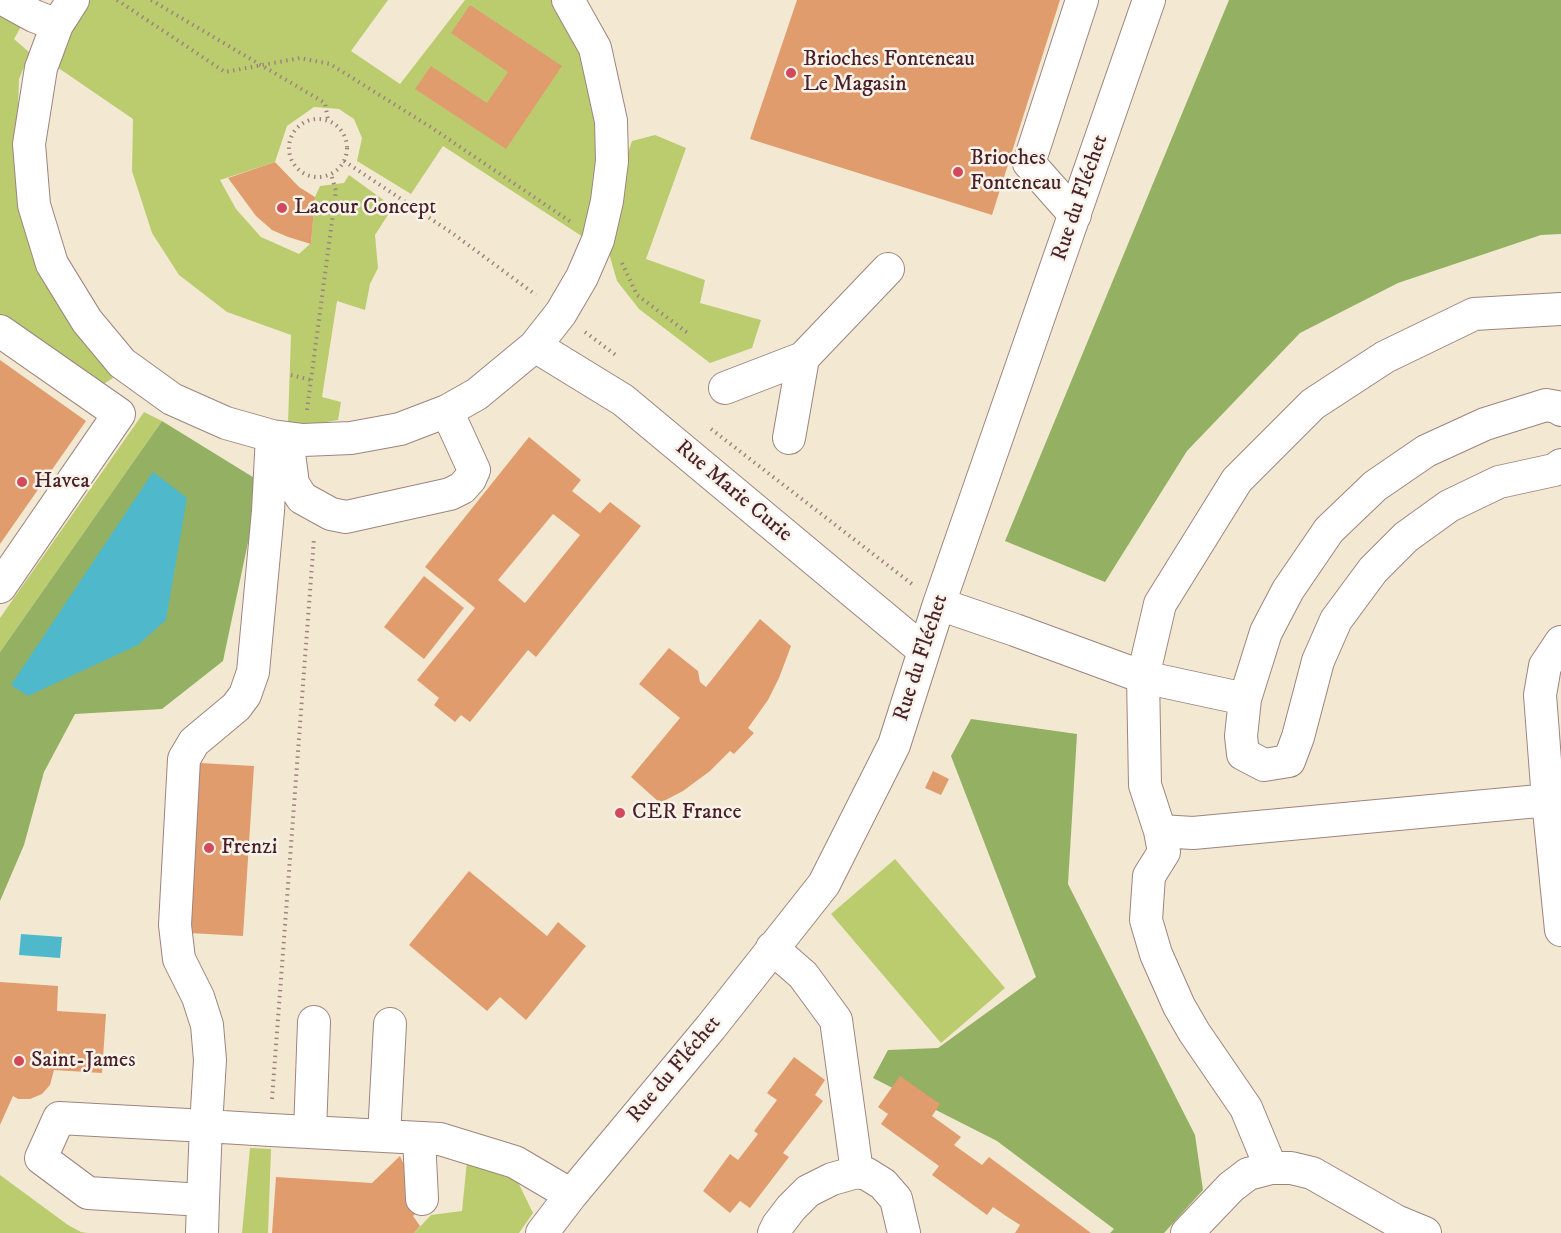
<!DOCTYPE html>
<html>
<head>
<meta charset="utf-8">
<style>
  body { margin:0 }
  canvas { display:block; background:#f3e9d3 }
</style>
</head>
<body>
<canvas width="1561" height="1233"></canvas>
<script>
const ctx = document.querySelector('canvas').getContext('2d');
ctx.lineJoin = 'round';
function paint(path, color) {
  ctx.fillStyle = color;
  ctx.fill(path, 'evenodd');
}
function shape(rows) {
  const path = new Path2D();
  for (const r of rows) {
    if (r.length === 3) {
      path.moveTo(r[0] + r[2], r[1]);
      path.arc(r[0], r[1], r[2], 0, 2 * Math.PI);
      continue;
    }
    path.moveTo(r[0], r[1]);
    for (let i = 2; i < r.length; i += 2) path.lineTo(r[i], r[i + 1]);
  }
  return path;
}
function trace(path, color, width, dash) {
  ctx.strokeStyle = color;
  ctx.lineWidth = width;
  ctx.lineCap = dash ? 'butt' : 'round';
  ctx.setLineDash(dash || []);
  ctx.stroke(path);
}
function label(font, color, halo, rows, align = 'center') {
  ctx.font = font + ' "IM FELL DW Pica",serif';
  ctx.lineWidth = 5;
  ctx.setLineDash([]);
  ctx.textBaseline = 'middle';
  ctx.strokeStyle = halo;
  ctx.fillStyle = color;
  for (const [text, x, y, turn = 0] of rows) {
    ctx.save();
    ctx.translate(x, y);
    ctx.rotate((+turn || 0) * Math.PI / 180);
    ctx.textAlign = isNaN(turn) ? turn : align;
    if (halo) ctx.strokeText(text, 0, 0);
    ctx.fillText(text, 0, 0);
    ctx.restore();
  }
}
const green = shape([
  [87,0,388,0,351,51,400,84,465,0,558,0,587,62,596,115,599,159,595,202,583,237,443,146,411,194,357,161,362,138,354,119,339,109,314,107,287,126,275,162,220,180,236,209,261,237,299,254,311,243,315,197,320,186,344,183,349,175,393,207,375,235,378,268,370,284,365,310,337,301,322,397,341,402,338,420,303,426,288,423,291,335,227,312,179,275,152,233,132,171,133,119,54,65],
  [0,11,22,25,14,39,30,53,19,79,17,135,36,244,56,303,113,378,102,385,0,314],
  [655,135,686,148,646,259,705,280,700,303,761,320,752,348,710,363,639,309,617,281,608,250,626,159,632,141],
  [144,412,162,421,0,652,0,618],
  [895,859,1005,988,941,1043,831,914],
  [250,1148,271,1149,268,1233,242,1233],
  [467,1161,515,1176,533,1213,519,1233,414,1233,431,1215,462,1211],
  [0,1175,68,1225,81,1232,88,1233,0,1233]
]);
const forest = shape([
  [1229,0,1561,0,1561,234,1541,235,1398,283,1300,333,1187,451,1105,582,1005,541],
  [162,421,256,479,250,533,223,661,162,709,75,714,44,772,24,845,0,901,0,652],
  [971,719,1077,734,1068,884,1195,1135,1203,1190,1164,1233,1110,1233,1114,1229,997,1141,873,1078,888,1050,938,1048,1036,977,951,756]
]);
const water = shape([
  [153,472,187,498,166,620,138,645,28,696,11,685],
  [21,934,62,937,60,958,19,955]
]);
const building = shape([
  [797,0,1060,0,992,215,750,139],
  [470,5,562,66,506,149,415,89,431,66,487,103,508,72,451,33],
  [275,162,299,187,315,197,311,244,288,237,272,230,256,216,228,178],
  [0,360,86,421,0,544],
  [529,437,581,480,572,491,600,513,610,502,641,526,536,657,528,650,470,722,461,715,455,722,434,705,439,698,417,680,475,608,425,567],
  [553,514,580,535,525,603,498,580],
  [424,576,464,608,424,659,384,627],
  [760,619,791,646,779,678,768,700,748,728,754,733,734,754,730,751,710,771,683,791,660,803,631,777,680,718,639,684,669,648,698,671,700,682,706,687],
  [200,763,254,766,243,936,189,933],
  [933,771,949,779,941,795,925,788],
  [469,871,547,936,558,922,586,946,526,1020,500,997,487,1011,409,945],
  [0,982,58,986,57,1011,106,1014,102,1073,54,1070,50,1085,42,1094,30,1099,18,1099,13,1096,0,1125],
  [794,1057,825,1080,815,1095,823,1101,783,1153,789,1157,750,1208,740,1201,730,1213,703,1191,730,1154,738,1160,758,1134,754,1131,777,1100,767,1093],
  [900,1076,940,1104,932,1116,961,1137,954,1145,982,1165,989,1157,1091,1233,1015,1233,1020,1225,1006,1216,993,1207,987,1215,932,1175,939,1166,881,1124,888,1114,878,1107],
  [400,1156,420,1199,411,1204,415,1214,413,1216,420,1226,414,1233,272,1233,276,1177,372,1183]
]);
const path = shape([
  [117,0,225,72,300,58,330,64,429,126,571,222],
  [151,0,325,103,328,120],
  [318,148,29],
  [344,161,452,233,536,295],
  [622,263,637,295,689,334],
  [585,332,617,356],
  [291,375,311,380],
  [307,410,336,191,331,174],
  [711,429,912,584],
  [272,1099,314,538]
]);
const minor = shape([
  [5,0,34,16,57,25],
  [73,0,57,25,41,68,29,144,34,205,52,264,87,321,122,363,172,399,226,423,272,436,303,440,351,438,400,429,447,411,477,394,535,346,561,313,582,277,598,240,607,201,612,161,611,121,595,48,568,0],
  [1075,215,1029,163,1082,0],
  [0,331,119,414,0,587],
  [535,346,623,400,923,650],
  [803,358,888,269],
  [725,388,803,358,789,438],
  [1561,410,1557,407,1546,405,1485,424,1426,451,1375,486,1329,530,1288,590,1266,632,1245,699,1241,736,1243,754,1264,765,1289,761,1298,737,1318,661,1336,620,1373,570,1406,537,1449,506,1499,482,1554,470,1561,465],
  [272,436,268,511,253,672,245,695,236,707,194,742,184,759,175,925,179,959,198,997,207,1025,210,1060,206,1126,203,1200,88,1193,41,1158,59,1118,206,1126,271,1130,440,1139,515,1162,571,1195],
  [287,438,293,484,302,498,331,514,346,517,450,494,462,488,470,479,474,470,447,411],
  [939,604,1015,630,1143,677,1245,699],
  [1561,642,1545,666,1540,695,1548,800,1561,930],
  [1160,831,1145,785,1143,677,1160,604,1237,480,1313,404,1385,357,1474,314,1561,309],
  [772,948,803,975,836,1020,857,1172],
  [310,1132,314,1022],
  [384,1136,390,1024],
  [419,1138,422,1199],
  [202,1233,203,1200],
  [542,1233,571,1195,711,1027,824,884,894,745,939,604,1149,0],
  [774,1233,778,1225,791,1208,808,1191,832,1179,857,1172,867,1174,883,1184,896,1199,904,1233],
  [1187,1233,1231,1187,1248,1174,1271,1168],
  [1425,1233,1396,1221,1312,1173,1291,1168,1271,1168,1246,1108,1194,1032,1179,1006,1156,954,1146,920,1149,876,1164,852,1160,831,1193,833,1561,799]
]);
const markers = [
  [791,73,6,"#d1495b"],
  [958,172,6,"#d1495b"],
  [282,208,6,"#d1495b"],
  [22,482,6,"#d1495b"],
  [620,813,6,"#d1495b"],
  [209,848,6,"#d1495b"],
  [19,1061,6,"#d1495b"]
];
const poiNames = [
  ["Brioches Fonteneau",803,60],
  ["Le Magasin",803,85],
  ["Brioches",970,159],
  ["Fonteneau",970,184],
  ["Lacour Concept",294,208],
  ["Havea",34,482],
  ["CER France",632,813],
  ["Frenzi",221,848],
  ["Saint-James",31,1061]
];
const streetNames = [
  ["Rue du Fléchet",1081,198,-71],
  ["Rue Marie Curie",733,492,40],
  ["Rue du Fléchet",922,658,-72],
  ["Rue du Fléchet",675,1070,-50]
];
paint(green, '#bbcc6f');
paint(forest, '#94b062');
paint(water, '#4fb9cb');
paint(building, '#e19c6d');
trace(minor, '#9e847f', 34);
trace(path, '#9e847f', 4, [1.5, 4.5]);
trace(minor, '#fff', 32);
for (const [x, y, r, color] of markers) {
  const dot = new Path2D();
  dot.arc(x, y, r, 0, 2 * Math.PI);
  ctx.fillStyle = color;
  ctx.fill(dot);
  trace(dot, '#f7f3e8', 2);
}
label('22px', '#4a1f2b', '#f7f3e8', poiNames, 'left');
label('22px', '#4a1f2b', '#f7f3e8', streetNames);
</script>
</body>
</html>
